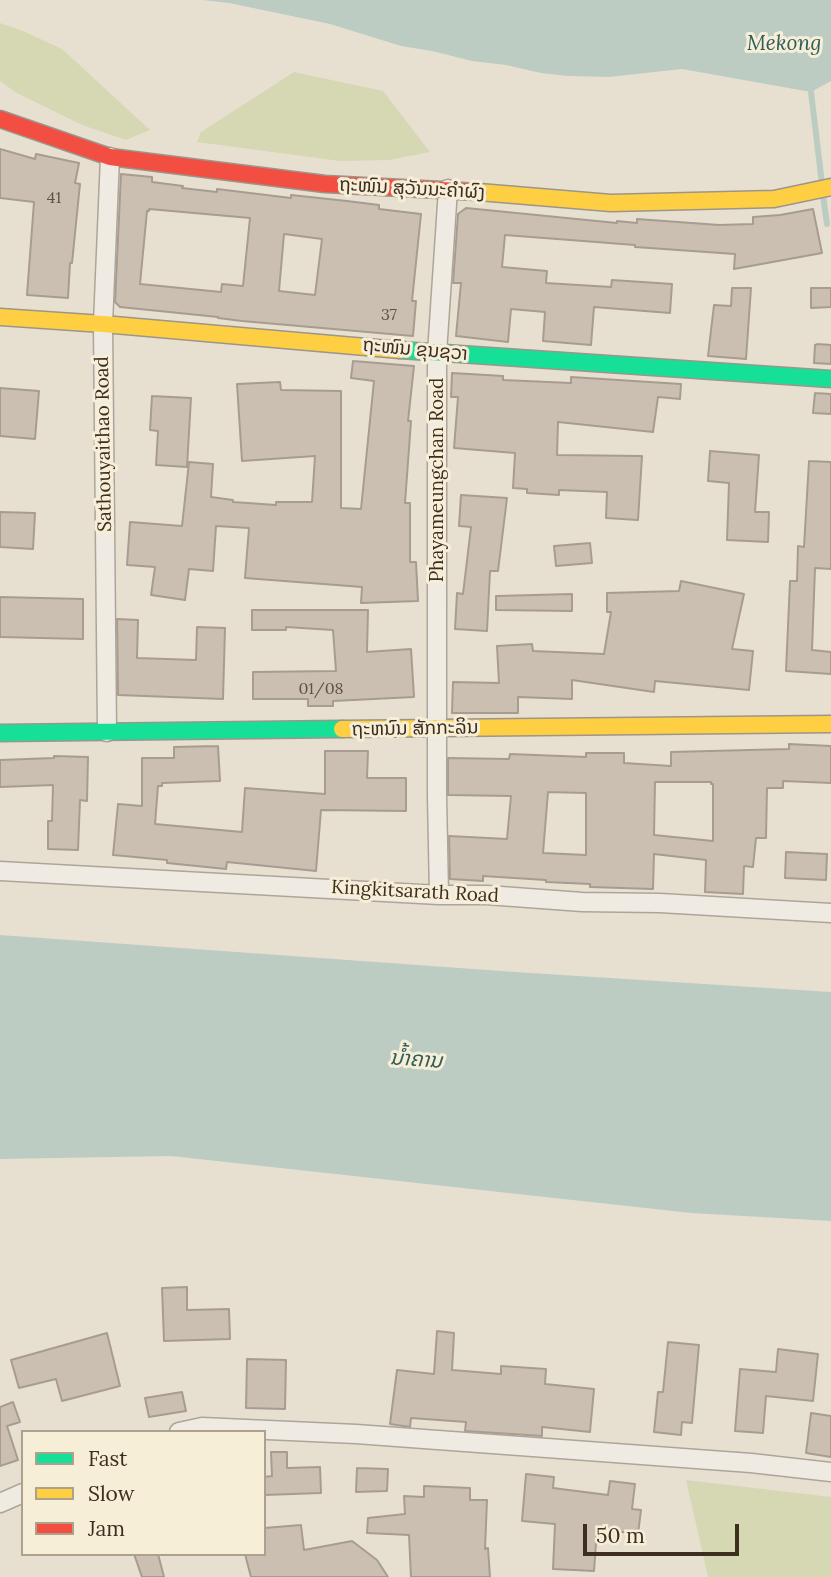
<!DOCTYPE html>
<html>
<head>
<meta charset="utf-8">
<style>
  body { margin:0 }
  #map { position:relative; width:831px; height:1577px; overflow:hidden; background:#e7e0d1; font-family:Lora,serif }
  canvas { display:block }
  .legend { position:absolute; left:21px; top:1430px; width:245px; height:126px; box-sizing:border-box; background:#f7eed8; border:2px solid #ada18e; margin:0; padding:9px 12px; list-style:none; font-size:21px; color:#3d2e20 }
  .legend li { display:flex; align-items:center; gap:14px; height:35px }
  .legend b { width:35px; border:2px solid #ada18e }
  .scale { position:absolute; left:583px; top:1524px; width:156px; height:32px; box-sizing:border-box; border:4px solid #3d2e20; border-top:0; padding-left:9px; font-size:21px; line-height:24px; white-space:nowrap; color:#3d2e20; -webkit-text-stroke:5px #f7eed8; paint-order:stroke }
</style>
</head>
<body>
<div id="map">
<canvas width="831" height="1577"></canvas>
<ul class="legend">
<li><b style="height:9px;background:#16e098"></b>Fast</li>
<li><b style="height:9px;background:#ffcf43"></b>Slow</li>
<li><b style="height:9px;background:#f24e42"></b>Jam</li>
</ul>
<div class="scale">50 m</div>
</div>
<script>
const ctx = document.querySelector('canvas').getContext('2d');
ctx.lineJoin = 'round';
function paint(path, color) {
  ctx.fillStyle = color;
  ctx.fill(path, 'evenodd');
}
function shape(rows) {
  const path = new Path2D();
  for (const r of rows) {
    path.moveTo(r[0], r[1]);
    for (let i = 2; i < r.length; i += 2) path.lineTo(r[i], r[i + 1]);
  }
  return path;
}
function trace(path, color, width, dash) {
  ctx.strokeStyle = color;
  ctx.lineWidth = width;
  ctx.lineCap = dash ? 'butt' : 'round';
  ctx.setLineDash(dash || []);
  ctx.stroke(path);
}
function label(font, color, halo, rows, align = 'center') {
  ctx.font = font + ' Lora,"Noto Sans Lao",serif';
  ctx.lineWidth = 6;
  ctx.setLineDash([]);
  ctx.textBaseline = 'middle';
  ctx.strokeStyle = halo;
  ctx.fillStyle = color;
  for (const [text, x, y, turn = 0] of rows) {
    ctx.save();
    ctx.translate(x, y);
    ctx.rotate((+turn || 0) * Math.PI / 180);
    ctx.textAlign = isNaN(turn) ? turn : align;
    if (halo) ctx.strokeText(text, 0, 0);
    ctx.fillText(text, 0, 0);
    ctx.restore();
  }
}
const green = shape([
  [0,23,23,31,62,49,150,130,126,140,82,125,17,93,0,81],
  [294,72,383,91,430,152,389,160,340,161,197,142,201,132],
  [686,1480,831,1497,831,1577,708,1577]
]);
const water = shape([
  [203,0,831,0,831,81,811,92,682,69,609,77,568,76,541,73,506,65,472,61,432,51,401,46,330,24,229,3],
  [0,935,515,972,831,992,831,1221,691,1213,171,1156,0,1159]
]);
const stream = shape([
  [811,92,822,184],
  [823,195,827,224]
]);
const building = shape([
  [0,149,35,159,36,154,79,163,75,183,80,184,72,263,70,263,68,298,27,295,34,202,0,198,0,149],
  [121,174,152,177,152,182,183,186,182,188,217,192,217,189,291,198,291,195,347,201,379,205,379,209,421,214,412,301,416,301,413,336,242,321,218,318,218,317,120,307,115,302,121,174],
  [149,209,250,218,243,286,222,284,221,292,140,284,147,211,149,211,149,209],
  [284,234,322,239,315,295,279,291,284,234],
  [466,208,617,223,617,221,637,223,637,219,719,225,753,224,753,217,780,215,813,209,822,253,734,269,735,254,635,247,635,245,505,235,502,267,547,271,546,283,611,287,612,280,672,284,670,313,594,307,591,345,543,341,545,312,511,309,508,342,456,336,461,283,453,283,458,214,466,208],
  [732,288,751,288,746,359,708,356,714,305,731,306,732,288],
  [811,288,831,288,831,307,811,308,811,288],
  [818,344,831,345,831,364,814,363,815,345,818,344],
  [353,361,414,366,408,421,411,421,405,503,410,503,410,562,416,562,418,601,361,603,362,587,245,578,249,528,216,526,213,571,189,569,185,600,151,595,155,567,127,565,130,522,182,526,189,462,213,464,211,497,233,500,233,502,276,505,276,502,312,502,315,456,242,461,237,384,280,382,281,390,341,391,341,508,361,509,374,381,351,378,353,361],
  [452,373,503,376,503,380,571,383,571,377,681,384,680,399,658,397,653,432,558,422,557,455,642,456,638,520,606,518,607,492,559,490,559,495,527,493,527,489,513,488,515,453,454,448,458,397,451,397,452,373],
  [0,388,39,391,35,439,0,436,0,388],
  [815,393,831,394,831,414,813,413,815,393],
  [152,396,191,398,187,467,156,465,158,431,150,430,152,396],
  [710,451,759,455,755,512,769,512,768,542,727,540,729,483,708,481,710,451],
  [809,461,831,462,831,569,815,568,812,650,831,652,831,674,786,671,790,581,797,581,798,546,804,547,809,461],
  [461,495,507,498,498,571,490,571,487,631,455,629,457,593,463,594,471,527,459,526,461,495],
  [0,512,35,513,33,549,0,547,0,512],
  [590,543,592,563,556,566,554,546,590,543],
  [681,581,744,594,732,649,753,651,749,690,655,681,654,692,572,680,572,699,518,697,518,713,452,713,453,682,499,683,497,646,532,644,533,651,604,654,611,612,607,612,607,593,679,591,681,581],
  [572,594,572,611,496,610,496,596,572,594],
  [0,597,83,599,83,639,0,637,0,597],
  [252,610,368,610,367,652,411,649,414,697,333,701,333,706,308,706,308,699,253,699,253,672,336,671,333,630,286,627,286,630,252,630,252,610],
  [117,619,138,620,137,658,196,660,197,627,225,628,223,699,118,695,117,619],
  [789,744,831,746,831,783,783,781,783,788,767,788,766,838,756,838,753,867,744,866,743,894,705,892,706,860,654,854,653,889,590,887,590,884,546,882,546,880,483,876,483,881,450,879,449,836,507,839,511,796,448,795,448,758,509,759,510,754,586,757,586,753,624,753,624,763,671,766,671,752,789,749,789,744],
  [655,782,711,782,711,784,713,784,713,841,654,835,655,782],
  [548,792,586,793,586,855,543,853,548,792],
  [218,746,220,781,162,783,162,786,158,786,155,824,242,832,245,788,325,794,325,751,368,751,367,778,406,778,406,811,321,810,316,871,227,862,226,869,167,863,167,860,113,855,118,804,142,806,142,758,174,758,174,747,218,746],
  [54,756,88,757,87,801,80,800,78,850,48,849,48,821,52,821,53,785,0,787,0,760,54,758,54,756],
  [786,852,827,854,826,880,785,878,786,852],
  [187,1287,187,1310,229,1309,230,1339,164,1341,162,1288,187,1287],
  [437,1331,454,1333,452,1370,501,1374,501,1366,546,1369,545,1384,594,1389,590,1432,542,1427,542,1436,465,1431,466,1422,411,1418,410,1427,390,1424,397,1370,434,1374,437,1331],
  [107,1333,120,1386,62,1401,56,1379,19,1388,11,1360,107,1333],
  [668,1342,699,1345,692,1423,682,1422,681,1435,654,1432,658,1392,663,1392,668,1342],
  [778,1349,818,1354,813,1401,766,1396,763,1433,735,1431,740,1369,776,1372,778,1349],
  [247,1359,286,1360,285,1409,246,1408,247,1359],
  [182,1392,186,1411,149,1417,145,1398,182,1392],
  [13,1402,20,1422,7,1426,18,1460,0,1466,0,1407,13,1402],
  [811,1413,831,1416,831,1457,806,1453,811,1413],
  [271,1452,287,1452,287,1468,320,1467,321,1493,264,1495,264,1477,272,1476,271,1452],
  [357,1468,388,1469,387,1491,356,1492,357,1468],
  [526,1474,554,1477,553,1488,608,1495,610,1481,635,1484,632,1509,641,1510,638,1534,597,1529,594,1571,553,1569,555,1524,522,1521,526,1474],
  [424,1486,470,1488,470,1500,487,1500,485,1549,488,1548,490,1577,411,1577,409,1535,367,1533,368,1518,405,1514,404,1496,424,1497,424,1486],
  [301,1525,304,1550,352,1541,377,1560,388,1577,251,1577,245,1554,264,1554,264,1528,301,1525],
  [134,1554,158,1554,164,1577,142,1577,134,1554]
]);
const street = shape([
  [107,732,103,324,110,157],
  [0,871,439,895,487,895,582,902,660,903,831,913],
  [439,895,437,795,437,353,448,189],
  [179,1432,202,1427,356,1434,751,1463,831,1472],
  [0,1503,23,1493]
]);
const fast = shape([
  [400,350,831,379],
  [0,733,342,729]
]);
const slow = shape([
  [479,192,611,203,774,199,831,187],
  [0,317,103,324,400,350],
  [342,729,831,724]
]);
const jam = shape([
  [0,119,110,157,325,184,479,192]
]);
const numberNames = [
  ["41",54,198],
  ["37",389,315],
  ["01/08",321,689]
];
const streetNames = [
  ["ຖະໜົນ ສຸວັນນະຄໍາຜົງ",412,189,3],
  ["ຖະໜົນ ຂຸນຊວາ",415,350,5],
  ["Sathouyaithao Road",104,444,-91],
  ["Phayameungchan Road",438,480,-90],
  ["ຖະຫນົນ ສັກກະລິນ",415,729,-1],
  ["Kingkitsarath Road",415,892,3]
];
const waterNames = [
  ["Mekong",784,44],
  ["ນ້ຳຄານ",416,1060,4]
];
paint(green, '#d6d7b3');
paint(water, '#bcccc2');
trace(stream, '#bcccc2', 6);
paint(building, '#cbbfb2');
trace(building, '#a89c90', 2);
trace(street, '#ada599', 21);
trace(fast, '#9c958a', 19);
trace(slow, '#9c958a', 19);
trace(jam, '#9c958a', 19);
trace(street, '#efebe3', 18);
trace(fast, '#16e098', 16);
trace(slow, '#ffcf43', 16);
trace(jam, '#f24e42', 16);
label('16px', '#605244', null, numberNames);
label('19px', '#3d2e20', '#f7eed8', streetNames);
label('italic 21px', '#2f5d5a', '#f7eed8', waterNames);
</script>
</body>
</html>
